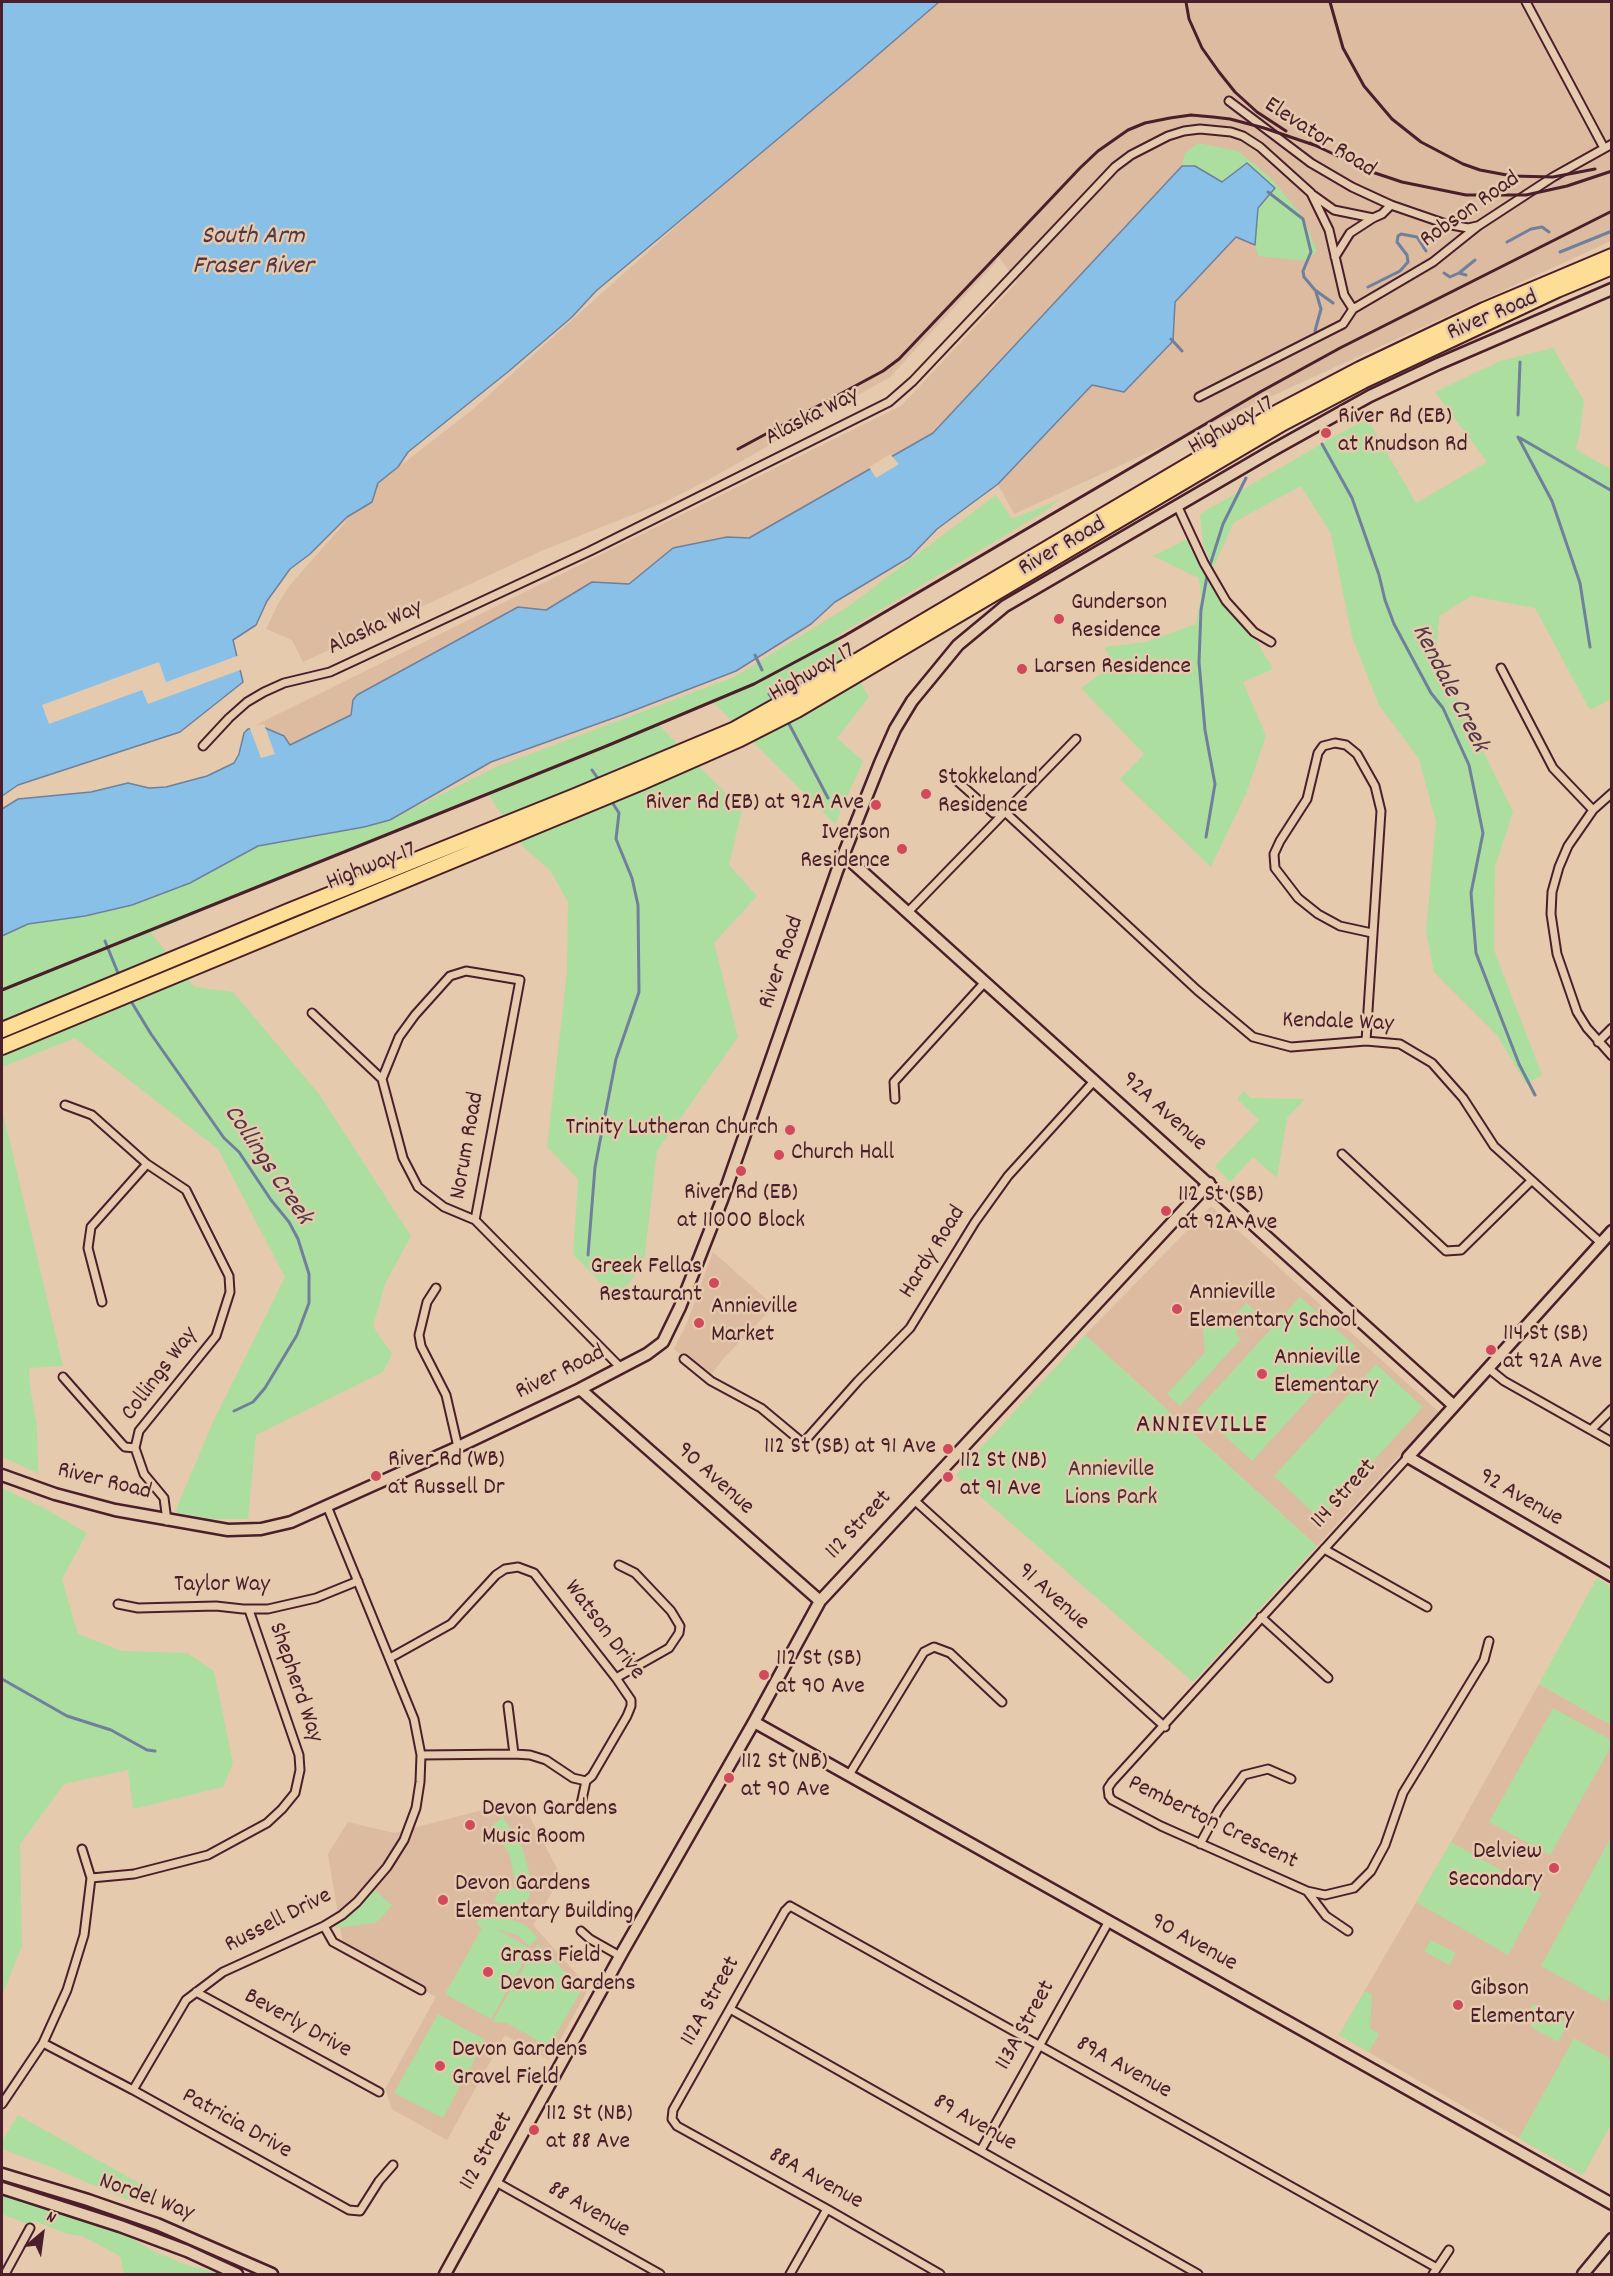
<!DOCTYPE html>
<html>
<head>
<meta charset="utf-8">
<style>
  body { margin:0 }
  #map { position:relative; width:1613px; height:2276px; overflow:hidden; background:#e5caad; font-family:Dekko,sans-serif }
  canvas { display:block }
  .frame { position:absolute; inset:0; border:3px solid #4a1f2b; pointer-events:none }
  .north { position:absolute; left:12px; top:2204px; width:60px; height:60px; -webkit-text-stroke:4px #e5caad; paint-order:stroke; rotate:29deg; font-size:16px; font-weight:700; line-height:24px; text-align:center; color:#4a1f2b }
  .north::after { content:''; display:block; margin:auto; width:21px; height:27px; background:#4a1f2b; clip-path:polygon(50% 0,100% 100%,50% 72%,0 100%) }
</style>
</head>
<body>
<div id="map">
<canvas width="1613" height="2276"></canvas>
<div class="frame"></div>
<div class="north">N</div>
</div>
<script>
const ctx = document.querySelector('canvas').getContext('2d');
ctx.lineJoin = 'round';
function paint(path, color) {
  ctx.fillStyle = color;
  ctx.fill(path, 'evenodd');
}
function shape(rows) {
  const path = new Path2D();
  for (const r of rows) {
    path.moveTo(r[0], r[1]);
    for (let i = 2; i < r.length; i += 2) path.lineTo(r[i], r[i + 1]);
  }
  return path;
}
function trace(path, color, width, dash) {
  ctx.strokeStyle = color;
  ctx.lineWidth = width;
  ctx.lineCap = dash ? 'butt' : 'round';
  ctx.setLineDash(dash || []);
  ctx.stroke(path);
}
function label(font, color, halo, rows, align = 'center') {
  ctx.font = font + ' Dekko,sans-serif';
  ctx.lineWidth = 5;
  ctx.setLineDash([]);
  ctx.textBaseline = 'middle';
  ctx.strokeStyle = halo;
  ctx.fillStyle = color;
  for (const [text, x, y, turn = 0] of rows) {
    ctx.save();
    ctx.translate(x, y);
    ctx.rotate((+turn || 0) * Math.PI / 180);
    ctx.textAlign = isNaN(turn) ? turn : align;
    if (halo) ctx.strokeText(text, 0, 0);
    ctx.fillText(text, 0, 0);
    ctx.restore();
  }
}
const built = shape([
  [939,2,1611,2,1611,241,1014,514,998,484,1092,385,1124,392,1173,341,1175,302,1236,237,1255,245,1222,182,1182,166,933,433,749,538,727,537,673,548,629,584,592,582,546,610,518,607,357,695,353,700,351,715,289,745,284,736,263,727,248,729,901,406,1017,282,996,253,993,256,997,261,890,377,708,480,665,502,541,551,303,662,292,640,266,629,279,602,290,585,345,523,347,517,372,502,378,483,472,410,731,177],
  [1211,1206,1439,1412,1317,1546,1085,1335],
  [713,1252,774,1306,723,1359,709,1377,674,1349,687,1323],
  [1539,1684,1611,1725,1611,2124,1583,2175,1339,2035,1451,1842],
  [521,1800,561,1876,533,1925,589,1988,549,2060,505,2035,447,2140,392,2109,385,2089,436,1997,343,1944,328,1854,348,1822,394,1833]
]);
const green = shape([
  [1198,143,1238,151,1271,178,1303,217,1317,251,1307,261,1258,256,1255,245,1258,207,1266,200,1222,182,1195,166,1182,166,1185,153],
  [1553,348,1584,401,1579,438,1575,449,1611,469,1611,699,1590,710,1535,608,1472,596,1439,616,1436,655,1513,812,1495,867,1494,950,1542,1075,1526,1084,1497,1035,1434,972,1426,931,1436,822,1419,759,1379,705,1352,637,1331,534,1301,486,1234,522,1213,568,1203,544,1200,514,1367,418,1416,503,1487,462,1435,392,1500,361],
  [996,495,1012,519,1061,499,1039,515,835,637,869,697,837,738,863,761,835,824,712,701,657,723,742,810,729,865,757,896,714,943,738,1037,657,1151,644,1262,617,1300,573,1254,578,1179,547,1147,567,971,568,902,550,870,522,846,487,792,249,890,151,933,194,987,233,992,319,1094,411,1236,385,1284,373,1326,392,1354,383,1372,256,1435,248,1519,212,1519,175,1512,213,1422,285,1277,218,1149,75,1038,2,1067,2,936,28,924,85,916,132,905,190,883,258,846,364,827,390,820,496,767,734,677,846,608],
  [1189,538,1203,572,1257,642,1273,669,1243,682,1266,736,1247,791,1211,867,1120,779,1144,754,1081,688,1113,665,1105,647,1146,642,1196,624,1201,597,1199,578,1153,556],
  [1244,1091,1251,1098,1305,1099,1287,1118,1277,1178,1253,1157,1230,1182,1215,1166,1259,1120,1237,1099],
  [2,1109,63,1366,29,1368,30,1387,37,1427,38,1473,2,1457],
  [1300,1297,1356,1347,1252,1461,1197,1410],
  [1247,1303,1255,1311,1235,1333,1241,1339,1180,1406,1167,1394,1205,1352,1203,1329,1216,1316,1225,1324],
  [1085,1335,1317,1546,1193,1682,956,1475],
  [1376,1364,1423,1407,1320,1519,1274,1476],
  [2,1488,44,1508,87,1533,62,1579,78,1634,122,1651,187,1653,214,1671,233,1763,223,1787,133,1809,128,1770,64,1784,20,1844,22,1946,2,1996],
  [1597,1578,1611,1587,1611,1725,1539,1684],
  [1553,1708,1611,1740,1612,1745,1550,1855,1489,1822],
  [503,1817,523,1849,531,1880,530,1895,520,1914,494,1901,503,1883,516,1889,510,1856,492,1825],
  [1611,1837,1612,1992,1606,2002,1541,1966],
  [1451,1842,1542,1893,1508,1955,1416,1902],
  [373,1889,392,1905,382,1917,375,1923,336,1928,335,1926],
  [484,1910,526,1925,538,1938,529,1946,519,1936,495,1928,531,1949,491,2019,445,1994,482,1928,476,1924],
  [1431,1940,1456,1953,1449,1965,1424,1951],
  [537,1944,582,1989,549,2047,507,2023,492,2022],
  [1365,1991,1372,1995,1370,2028,1379,2034,1369,2052,1339,2035],
  [1533,2004,1568,2023,1558,2042,1533,2028,1526,2017],
  [438,2014,485,2040,443,2118,394,2093],
  [1574,2038,1611,2059,1611,2124,1583,2175,1519,2138],
  [18,2115,153,2191,147,2204,126,2199,51,2167,2,2149,2,2141],
  [2,2195,126,2235,153,2251,192,2267,196,2267,221,2274,124,2274,120,2256,82,2236,67,2234,35,2221,26,2223,4,2215,2,2213]
]);
const water = shape([
  [2,2,939,2,859,71,596,291,572,317,509,371,408,452,398,467,378,483,372,502,347,517,310,554,290,569,267,601,256,625,233,640,243,682,180,732,18,785,2,796,2,2],
  [1247,163,1275,188,1258,208,1255,245,1236,237,1175,302,1173,341,1124,392,1092,385,998,484,937,529,910,557,835,602,811,624,736,671,622,715,491,762,390,820,364,827,258,846,190,883,132,905,85,916,28,924,2,936,2,809,18,799,91,792,128,783,149,788,166,787,207,776,234,763,239,754,244,733,248,729,263,727,284,736,290,745,351,715,353,700,357,695,518,607,546,610,592,582,629,584,673,548,727,537,749,538,933,433,1182,166,1195,166,1222,182,1247,163]
]);
const pier = shape([
  [890,454,899,464,876,478,869,467],
  [240,655,243,669,148,704,142,690,49,724,42,705,159,662,166,682],
  [264,724,275,754,261,758,249,726]
]);
const stream = shape([
  [1268,192,1303,219,1311,252,1303,271,1304,277,1315,290,1333,303],
  [1507,242,1531,229,1542,227,1549,232],
  [1560,252,1612,231],
  [1444,273,1450,277,1459,273,1466,275],
  [1459,273,1475,260],
  [1368,287,1400,271,1408,262,1407,255,1397,242,1398,236,1401,234,1417,237,1426,251],
  [1315,331,1321,309,1316,292],
  [1171,339,1182,351],
  [1518,415,1520,362],
  [1518,437,1552,501,1580,583,1590,647],
  [1520,438,1612,491],
  [1322,444,1352,498,1379,575,1385,600,1394,624,1431,693,1443,708,1469,765,1483,833,1471,893,1476,953,1519,1064,1535,1095],
  [1210,565,1223,524,1246,478],
  [755,655,762,670],
  [769,694,775,702],
  [787,720,828,798],
  [592,770,599,780],
  [1206,837,1215,784,1205,730,1199,662,1201,610,1207,576],
  [105,941,120,978],
  [129,998,151,1034,224,1138,239,1152,271,1200,289,1222,298,1239,309,1274,309,1303,297,1335,265,1388,253,1402,234,1411],
  [588,1255,595,1167,616,1059,639,992,638,905,632,878,616,839,619,813,610,799],
  [2,1679,67,1716,111,1730,147,1750,155,1751]
]);
const street = shape([
  [1526,2,1604,148],
  [1229,101,1311,163,1352,187,1391,205,1446,224,1468,228,1477,226],
  [1313,195,1334,210,1373,218],
  [1335,257,1350,233,1373,218,1382,214,1391,205],
  [1199,397,1343,324,1353,309,1433,262,1478,226,1553,177,1612,144],
  [1177,505,1204,563,1226,601,1254,632,1271,642],
  [1501,668,1553,768,1593,810],
  [203,746,229,718,247,702,264,692,284,683,330,672,590,551,889,402,913,381,1115,167,1131,155,1168,136,1184,131,1200,129,1231,132,1243,136,1260,147,1311,193,1329,230,1344,295,1353,309],
  [956,780,993,813,1005,812,1197,990,1253,1037,1291,1047,1366,1041,1400,1044,1432,1063,1463,1098,1494,1146,1601,1243],
  [1612,793,1593,810,1568,846,1559,867,1552,892,1551,914,1557,954,1577,1012,1587,1028,1612,1056],
  [908,912,1076,739],
  [312,1013,382,1079],
  [1366,1041,1381,811,1375,786,1357,754,1346,745,1335,743,1323,746,1318,753,1307,799,1280,841,1274,854,1275,868,1298,898,1318,914,1340,926,1372,933],
  [1598,1042,1612,1028],
  [895,1099,894,1082,985,982],
  [65,1105,92,1115,147,1164,186,1190,229,1276,230,1292,216,1336,139,1431,135,1448,144,1474,164,1498,167,1521],
  [1342,1154,1446,1251,1461,1250,1531,1181],
  [475,1220,520,980,466,971,450,976,415,1015,399,1037,382,1079,403,1158,418,1187,444,1207,475,1220,621,1368],
  [436,1288,427,1302,419,1335,421,1346,446,1395,458,1447],
  [102,1302,88,1248,91,1227,147,1164],
  [684,1359,711,1381,761,1408,803,1443,858,1381,910,1328,975,1222,1008,1176,1095,1080],
  [1488,1368,1504,1381,1612,1442],
  [63,1377,122,1444,125,1447,135,1448],
  [1591,1430,1612,1409],
  [1408,1457,1112,1782,1108,1788,1109,1796,1112,1800,1161,1826,1307,1891,1325,1895,1354,1888,1371,1871,1385,1845,1403,1793,1484,1660,1489,1641],
  [913,1499,1165,1727],
  [1324,1549,1427,1607],
  [118,1604,138,1608,216,1606,243,1609,268,1609,316,1598,358,1581],
  [1261,1617,1328,1678],
  [390,1658,451,1624,496,1575,505,1569,518,1567,534,1573,616,1678,631,1700,631,1706,627,1716,592,1776,586,1781,573,1778,546,1760,530,1755,514,1754,421,1755],
  [616,1678,669,1648,679,1633,680,1626,671,1611,635,1573,619,1565],
  [508,1706,514,1754],
  [849,1775,924,1652,934,1647,950,1653,1002,1702],
  [581,1804,586,1781],
  [1200,1844,1219,1809,1244,1775,1268,1769,1291,1779],
  [82,1849,91,1878],
  [1307,1891,1326,1916,1348,1931],
  [324,1926,333,1942,421,1990],
  [581,1931,590,1939,620,1956],
  [196,1992,379,2092],
  [730,2009,1198,2274],
  [43,2043,133,2090,349,2210,360,2211,379,2181,393,2165],
  [133,2090,186,2000,223,1972,324,1926,342,1915,357,1902,387,1867,404,1840,416,1808,420,1782,421,1755,414,1719,327,1506],
  [2,2104,43,2043,67,1990,84,1935,91,1878,134,1874,208,1855,267,1823,282,1809,295,1793,300,1770,299,1755,249,1610],
  [981,2150,1109,1921],
  [496,2182,660,2274],
  [5,2274,30,2228],
  [790,2274,827,2209],
  [940,2274,827,2209,677,2126,672,2119,673,2110,785,1911,790,1906,1437,2268],
  [1433,2274,1449,2250]
]);
const secondary = shape([
  [844,855,1453,1405],
  [1612,1231,1408,1457,1612,1576],
  [580,1389,820,1601],
  [2,1475,55,1494,115,1510,228,1530,261,1529,291,1522,458,1447,580,1389,647,1354,663,1342,680,1307,722,1200,837,871,880,763,895,729,912,701,958,645,1005,606,1273,450,1370,396,1438,364,1612,289],
  [754,1722,1612,2204],
  [2,2174,88,2200,157,2224,272,2274],
  [2,2188,120,2226,187,2251,237,2274],
  [445,2274,623,1951,754,1722,820,1601,1209,1183],
  [1583,2274,1612,2239]
]);
const highway = shape([
  [2,1030,291,910,575,796,733,730,860,659,1278,412,1360,369,1484,310,1612,256],
  [2,1047,640,783,740,739,797,710,1283,423,1363,381,1557,290,1612,267]
]);
const rail = shape([
  [1186,2,1189,19,1202,48,1219,72,1235,92,1257,112,1286,131],
  [1330,2,1343,48,1364,86,1392,119,1421,142,1463,164,1480,170,1512,176,1553,177,1595,169],
  [1310,143,1372,172,1402,182,1466,195,1526,195,1567,186,1612,171],
  [738,449,883,371,899,359,1080,168,1098,151,1128,130,1145,123,1170,118,1191,115,1213,117,1230,119,1264,128,1317,146],
  [2,990,609,745,754,684,844,636,1260,392,1340,348,1612,211]
]);
const markers = [
  [1326,433,6,"#d1495b"],
  [1059,619,6,"#d1495b"],
  [1022,669,6,"#d1495b"],
  [926,794,6,"#d1495b"],
  [876,805,6,"#d1495b"],
  [902,849,6,"#d1495b"],
  [790,1130,6,"#d1495b"],
  [779,1155,6,"#d1495b"],
  [741,1171,6,"#d1495b"],
  [1166,1211,6,"#d1495b"],
  [714,1283,6,"#d1495b"],
  [1177,1309,6,"#d1495b"],
  [699,1323,6,"#d1495b"],
  [1491,1350,6,"#d1495b"],
  [1262,1374,6,"#d1495b"],
  [948,1449,6,"#d1495b"],
  [376,1476,6,"#d1495b"],
  [948,1477,6,"#d1495b"],
  [764,1675,6,"#d1495b"],
  [729,1778,6,"#d1495b"],
  [470,1825,6,"#d1495b"],
  [1554,1868,6,"#d1495b"],
  [443,1900,6,"#d1495b"],
  [488,1972,6,"#d1495b"],
  [1458,2005,6,"#d1495b"],
  [440,2066,6,"#d1495b"],
  [534,2130,6,"#d1495b"]
];
const streetNames = [
  ["Elevator Road",1319,139,33],
  ["Robson Road",1471,211,-35],
  ["River Road",1493,317,-23],
  ["Alaska Way",813,418,-27],
  ["Highway 17",1232,427,-30],
  ["River Road",1063,548,-30],
  ["Alaska Way",376,629,-25],
  ["Highway 17",813,674,-30],
  ["Highway 17",372,868,-22],
  ["River Road",783,963,-71],
  ["Kendale Way",1338,1024,2],
  ["92A Avenue",1163,1113,42],
  ["Norum Road",469,1146,-80],
  ["Hardy Road",934,1253,-58],
  ["River Road",561,1374,-26],
  ["Collings Way",161,1375,-53],
  ["90 Avenue",714,1480,42],
  ["River Road",104,1483,14],
  ["114 Street",1345,1495,-48],
  ["92 Avenue",1520,1499,30],
  ["112 Street",860,1526,-47],
  ["Taylor Way",222,1587],
  ["91 Avenue",1052,1598,42],
  ["Watson Drive",603,1631,53],
  ["Shepherd Way",294,1683,71],
  ["Pemberton Crescent",1212,1824,26],
  ["Russell Drive",279,1922,-27],
  ["90 Avenue",1193,1944,29],
  ["112A Street",712,2002,-61],
  ["Beverly Drive",297,2025,29],
  ["113A Street",1027,2026,-61],
  ["89A Avenue",1123,2069,29],
  ["89 Avenue",974,2124,30],
  ["Patricia Drive",236,2125,29],
  ["112 Street",488,2152,-61],
  ["88A Avenue",815,2180,29],
  ["Nordel Way",146,2199,20],
  ["88 Avenue",588,2211,30]
];
const poiNames = [
  ["River Rd (EB)",1338,419],
  ["at Knudson Rd",1338,447],
  ["Gunderson",1071,605],
  ["Residence",1071,633],
  ["Larsen Residence",1034,669],
  ["Stokkeland",938,780],
  ["Residence",938,808],
  ["River Rd (EB) at 92A Ave",864,805,"right"],
  ["Iverson",890,835,"right"],
  ["Residence",890,863,"right"],
  ["Trinity Lutheran Church",778,1130,"right"],
  ["Church Hall",791,1155],
  ["River Rd (EB)",741,1195,"center"],
  ["at 11000 Block",741,1223,"center"],
  ["112 St (SB)",1178,1197],
  ["at 92A Ave",1178,1225],
  ["Greek Fellas",702,1269,"right"],
  ["Restaurant",702,1297,"right"],
  ["Annieville",1189,1295],
  ["Elementary School",1189,1323],
  ["Annieville",711,1309],
  ["Market",711,1337],
  ["114 St (SB)",1503,1336],
  ["at 92A Ave",1503,1364],
  ["Annieville",1274,1360],
  ["Elementary",1274,1388],
  ["112 St (SB) at 91 Ave",936,1449,"right"],
  ["River Rd (WB)",388,1462],
  ["at Russell Dr",388,1490],
  ["112 St (NB)",960,1463],
  ["at 91 Ave",960,1491],
  ["112 St (SB)",776,1661],
  ["at 90 Ave",776,1689],
  ["112 St (NB)",741,1764],
  ["at 90 Ave",741,1792],
  ["Devon Gardens",482,1811],
  ["Music Room",482,1839],
  ["Delview",1542,1854,"right"],
  ["Secondary",1542,1882,"right"],
  ["Devon Gardens",455,1886],
  ["Elementary Building",455,1914],
  ["Grass Field",500,1958],
  ["Devon Gardens",500,1986],
  ["Gibson",1470,1991],
  ["Elementary",1470,2019],
  ["Devon Gardens",452,2052],
  ["Gravel Field",452,2080],
  ["112 St (NB)",546,2116],
  ["at 88 Ave",546,2144]
];
const parkNames = [
  ["Annieville",1111,1472],
  ["Lions Park",1111,1500]
];
const waterNames = [
  ["South Arm",253,238],
  ["Fraser River",253,268],
  ["Kendale Creek",1448,689,63],
  ["Collings Creek",266,1166,56]
];
const quarterNames = [
  ["ANNIEVILLE",1202,1427]
];
paint(built, '#dcbba0');
paint(green, '#acde9f');
paint(water, '#88c0e7');
trace(water, '#6f809c', 1.5);
paint(pier, '#e5caad');
trace(stream, '#6f809c', 3);
trace(street, '#4a1f2b', 11);
trace(secondary, '#4a1f2b', 15);
trace(highway, '#4a1f2b', 18);
trace(street, '#e5caad', 7);
trace(secondary, '#e5caad', 10);
trace(highway, '#fede96', 14);
trace(rail, '#4a1f2b', 3);
for (const [x, y, r, color] of markers) {
  const dot = new Path2D();
  dot.arc(x, y, r, 0, 2 * Math.PI);
  ctx.fillStyle = color;
  ctx.fill(dot);
  trace(dot, '#e5caad', 2);
}
label('24px', '#4a1f2b', '#e5caad', streetNames);
label('24px', '#4a1f2b', '#e5caad', poiNames, 'left');
label('24px', '#543237', '#e5caad', parkNames);
label('italic 26px', '#533747', '#e5caad', waterNames);
ctx.letterSpacing = '1.5px';
label('27px', '#4a1f2b', '#e5caad', quarterNames);
ctx.letterSpacing = '0px';
</script>
</body>
</html>
